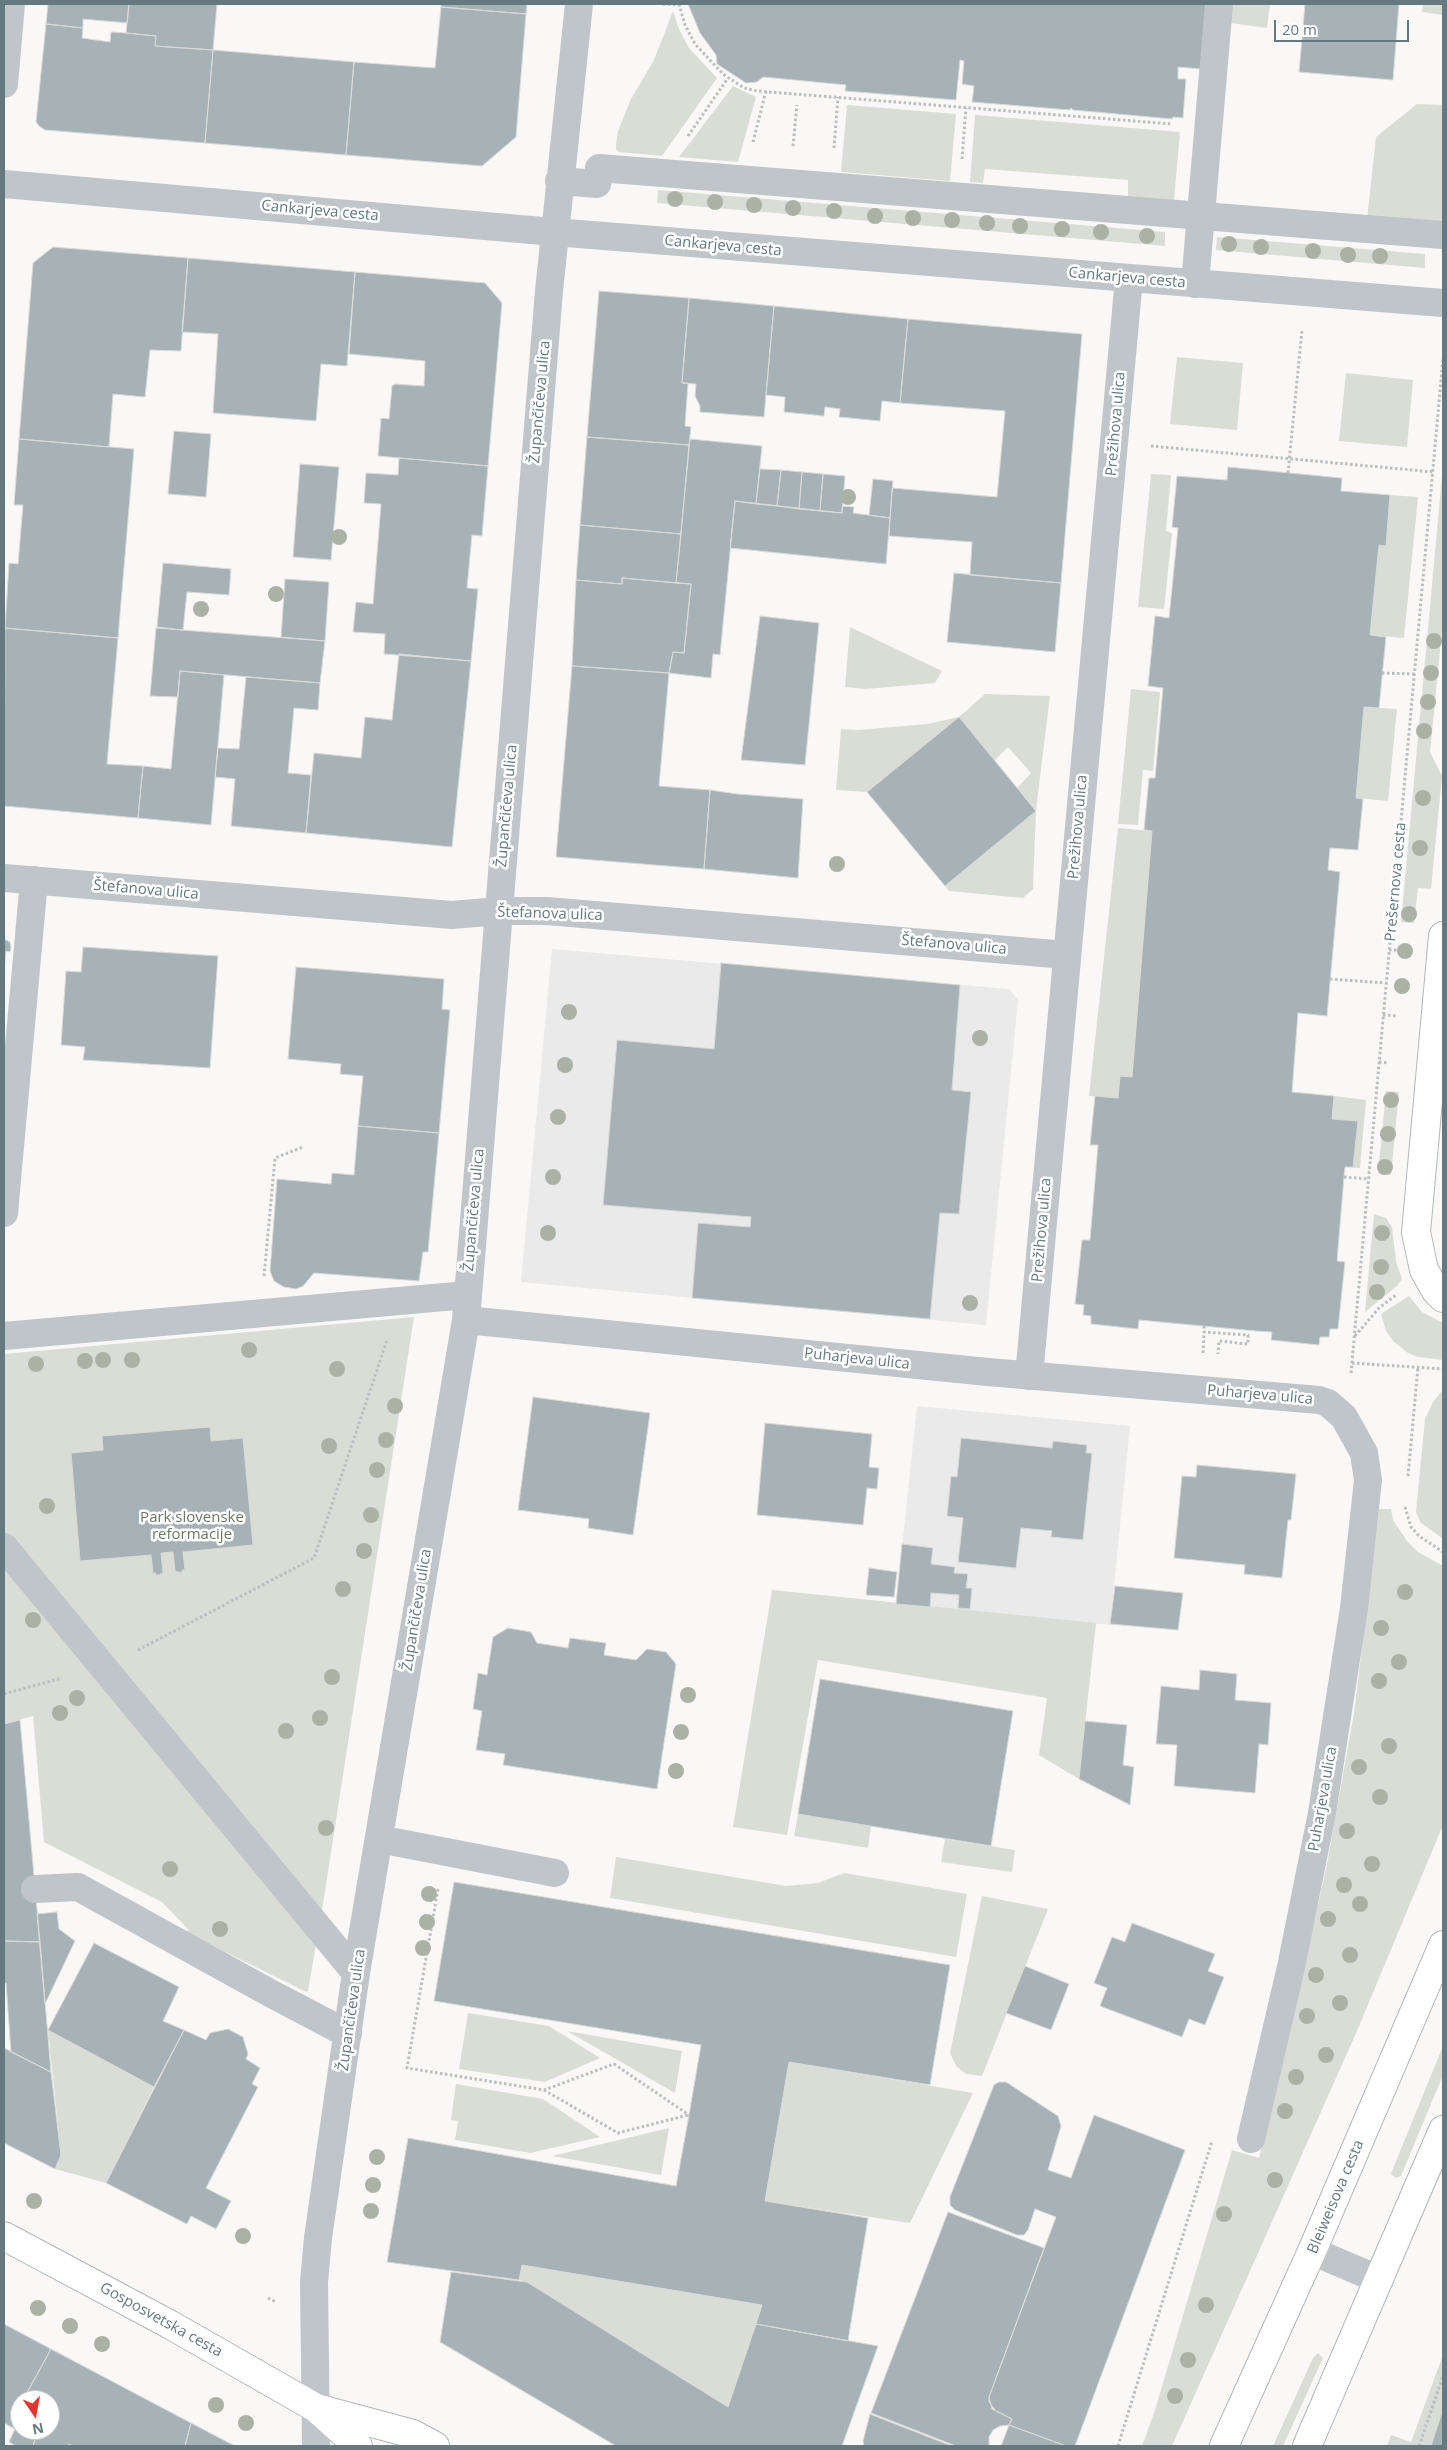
<!DOCTYPE html>
<html>
<head>
<meta charset="utf-8">
<style>
  body { margin:0 }
  #map { position:relative; width:1447px; height:2450px; overflow:hidden; background:#f9f8f6; font-family:"Open Sans",sans-serif }
  canvas { display:block }
  .frame { position:absolute; inset:0; border:5px solid #647980; pointer-events:none }
  .north { position:absolute; left:10px; top:2390px; width:50px; height:50px; box-sizing:border-box; background:#fff; border:1px solid #c1c9cc; border-radius:50%; rotate:168deg; font-size:14px; font-weight:700; line-height:20px; text-align:center; color:#647980 }
  .north::after { content:''; display:block; margin:auto; width:18px; height:22px; background:#df392f; clip-path:polygon(50% 0,100% 100%,50% 72%,0 100%) }
  .scale { position:absolute; left:1274px; top:20px; width:135px; height:22px; box-sizing:border-box; border:2px solid #647980; border-top:0; padding-left:6px; font-size:15px; line-height:18px; white-space:nowrap; color:#647980; -webkit-text-stroke:4px #fff; paint-order:stroke }
</style>
</head>
<body>
<div id="map">
<canvas width="1447" height="2450"></canvas>
<div class="frame"></div>
<div class="north">N</div>
<div class="scale">20 m</div>
</div>
<script>
const ctx = document.querySelector('canvas').getContext('2d');
ctx.lineJoin = 'round';
function paint(path, color) {
  ctx.fillStyle = color;
  ctx.fill(path, 'evenodd');
}
function shape(rows) {
  const path = new Path2D();
  for (const r of rows) {
    path.moveTo(r[0], r[1]);
    for (let i = 2; i < r.length; i += 2) path.lineTo(r[i], r[i + 1]);
  }
  return path;
}
function trace(path, color, width, dash) {
  ctx.strokeStyle = color;
  ctx.lineWidth = width;
  ctx.lineCap = dash ? 'butt' : 'round';
  ctx.setLineDash(dash || []);
  ctx.stroke(path);
}
function label(font, color, halo, rows, align = 'center') {
  ctx.font = font + ' "Open Sans",sans-serif';
  ctx.lineWidth = 5;
  ctx.setLineDash([]);
  ctx.textBaseline = 'middle';
  ctx.strokeStyle = halo;
  ctx.fillStyle = color;
  for (const [text, x, y, turn = 0] of rows) {
    ctx.save();
    ctx.translate(x, y);
    ctx.rotate((+turn || 0) * Math.PI / 180);
    ctx.textAlign = isNaN(turn) ? turn : align;
    if (halo) ctx.strokeText(text, 0, 0);
    ctx.fillText(text, 0, 0);
    ctx.restore();
  }
}
const built = shape([
  [552,949,1009,989,1018,1000,986,1325,521,1282],
  [917,1406,1130,1426,1110,1625,896,1604]
]);
const green = shape([
  [1232,4,1270,4,1267,28,1230,23],
  [1423,4,1443,4,1443,15,1422,12],
  [673,11,679,29,689,48,717,78,662,156,619,152,616,149,616,144,618,131,631,99,654,60],
  [733,86,756,97,738,162,679,157],
  [1417,104,1443,105,1442,225,1367,219,1376,137],
  [847,105,956,114,950,181,841,172],
  [975,115,1180,132,1174,200,1128,196,1128,180,985,169,983,183,970,182],
  [658,190,1165,232,1165,246,657,203],
  [1217,237,1425,254,1425,268,1216,250],
  [1177,357,1243,363,1237,430,1170,424],
  [1346,373,1413,380,1407,447,1339,441],
  [1443,465,1443,620,1430,752,1442,776,1431,889,1418,888,1414,923,1401,922],
  [1151,474,1171,475,1166,531,1172,533,1164,609,1138,607],
  [1390,495,1418,497,1404,638,1370,635,1379,545,1386,545],
  [850,627,942,671,935,683,865,689,845,687],
  [1131,689,1160,692,1153,771,1143,770,1138,825,1118,824],
  [985,694,1050,696,1036,810,1033,889,1023,898,949,891,945,886,1036,810,1017,788,1031,773,1008,747,995,760,867,792,836,790,841,729,859,730,927,724,959,717],
  [1364,707,1397,709,1388,801,1356,798],
  [1118,828,1152,831,1132,1077,1120,1076,1118,1098,1089,1096],
  [1386,1091,1399,1092,1391,1175,1378,1174],
  [1334,1096,1366,1100,1360,1168,1345,1167,1332,1119],
  [1374,1214,1386,1218,1392,1227,1396,1261,1402,1279,1397,1286,1365,1312],
  [1409,1296,1422,1312,1443,1323,1443,1360,1418,1357,1408,1353,1393,1341,1386,1331,1381,1314],
  [414,1317,323,1904,308,1991,306,1992,187,1933,188,1929,162,1902,44,1842,33,1716,4,1724,4,1354],
  [1443,1390,1443,1539,1420,1522,1416,1512,1425,1419,1433,1402],
  [1379,1509,1391,1509,1393,1520,1407,1541,1418,1552,1443,1566,1443,1825,1357,2031,1172,2446,1142,2446,1155,2410,1232,2150,1259,2158,1283,2062,1327,1864,1354,1713],
  [772,1590,1096,1623,1079,1779,1039,1755,1047,1698,818,1660,787,1835,733,1827],
  [798,1814,871,1826,868,1848,794,1836],
  [945,1839,1015,1850,1012,1872,941,1862],
  [616,1857,786,1886,818,1883,844,1873,967,1894,956,1957,610,1898],
  [982,1896,1048,1909,982,2076,966,2074,956,2066,950,2053],
  [468,2013,549,2026,600,2058,545,2082,459,2069],
  [48,2030,154,2087,106,2183,55,2169,61,2155],
  [567,2031,682,2051,675,2093],
  [1443,2046,1443,2075,1401,2176,1396,2178,1391,2174,1392,2171],
  [789,2062,973,2093,910,2223,765,2201],
  [456,2084,543,2099,600,2137,530,2153,455,2140,458,2121,451,2120],
  [669,2128,661,2175,552,2156],
  [522,2265,762,2305,728,2407,527,2282,519,2280],
  [1318,2353,1323,2358,1283,2446,1273,2446,1313,2358],
  [1443,2355,1443,2446,1387,2446,1391,2435,1411,2442]
]);
const building = shape([
  [48,4,129,4,127,23,83,19,83,28,46,24,48,4],
  [129,4,217,4,213,50,155,46,156,36,126,33,129,4],
  [441,4,527,4,526,14,441,7,441,4],
  [688,4,1207,4,1201,69,1178,67,1178,79,1186,79,1183,118,1173,117,1172,119,1073,110,1071,108,1070,110,972,102,974,86,962,84,964,61,960,60,956,100,845,91,846,85,763,77,757,82,746,83,717,64,716,55,700,33,688,4],
  [1305,4,1399,4,1393,80,1299,72,1305,4],
  [441,7,526,14,516,137,482,166,346,155,354,62,435,68,441,7],
  [46,24,83,28,82,38,110,42,111,32,126,33,156,36,155,46,213,50,205,143,45,130,39,126,36,122,46,24],
  [213,50,354,62,346,155,205,143,213,50],
  [53,247,188,258,181,351,150,350,145,397,113,394,109,447,19,439,33,263,53,247],
  [188,258,355,272,347,366,321,364,316,421,213,413,218,334,182,332,188,258],
  [355,272,485,283,502,303,488,466,378,456,381,418,389,419,392,386,395,384,424,386,425,361,349,354,355,272],
  [599,291,689,298,682,383,688,383,685,426,691,427,689,445,587,437,599,291],
  [689,298,774,306,764,417,700,412,700,406,695,396,696,384,682,383,689,298],
  [774,306,908,319,900,403,882,401,880,421,839,417,840,409,825,407,824,416,784,412,785,397,766,395,774,306],
  [908,319,1082,334,1061,583,970,575,972,542,889,536,892,488,997,497,1005,411,900,403,908,319],
  [174,431,211,434,206,497,168,494,174,431],
  [587,437,689,445,681,534,580,525,587,437],
  [19,439,134,449,118,638,5,628,9,563,18,564,23,505,14,505,19,439],
  [690,439,762,446,756,504,735,501,720,655,713,654,711,678,669,673,673,652,684,653,691,584,676,583,690,439],
  [399,458,488,466,482,536,472,535,467,588,478,589,471,661,384,654,385,634,353,632,356,602,373,604,381,504,364,503,366,473,398,475,399,458],
  [300,464,339,467,331,560,293,557,300,464],
  [1228,467,1342,478,1341,491,1390,495,1386,546,1379,545,1370,635,1386,637,1379,708,1364,707,1356,798,1363,799,1358,850,1330,848,1328,870,1340,872,1327,1016,1298,1013,1292,1092,1334,1096,1332,1119,1358,1121,1353,1167,1345,1167,1344,1177,1337,1261,1345,1262,1338,1329,1330,1329,1329,1337,1320,1337,1319,1345,1271,1340,1272,1332,1256,1331,1139,1320,1138,1329,1091,1324,1091,1316,1083,1315,1084,1305,1075,1304,1082,1240,1090,1240,1098,1145,1090,1145,1095,1096,1118,1098,1120,1076,1132,1077,1152,831,1144,830,1149,778,1155,778,1163,688,1148,686,1155,616,1169,618,1178,528,1172,527,1177,476,1227,480,1228,467],
  [760,469,781,470,777,506,756,504,760,469],
  [781,470,802,472,799,509,777,506,781,470],
  [802,472,823,474,820,511,799,509,802,472],
  [823,474,845,476,842,513,820,511,823,474],
  [873,479,893,481,890,518,869,515,873,479],
  [735,501,842,513,842,506,854,507,853,513,890,518,886,564,730,548,735,501],
  [580,525,681,534,676,583,622,578,622,584,576,580,580,525],
  [163,563,231,569,229,595,187,592,183,630,157,627,163,563],
  [954,573,1061,583,1055,652,947,642,954,573],
  [622,578,691,584,684,653,673,652,669,673,572,666,576,580,622,584,622,578],
  [285,579,329,582,325,641,281,637,285,579],
  [760,616,819,623,805,765,741,760,760,616],
  [5,628,118,638,107,764,143,766,138,818,4,806,5,628],
  [156,628,325,641,320,683,180,671,178,697,150,696,156,628],
  [399,654,471,661,452,847,306,833,314,753,361,758,365,717,392,720,399,654],
  [572,666,669,673,659,786,710,790,704,869,556,857,572,666],
  [180,671,224,675,211,825,138,818,143,766,171,769,180,671],
  [246,677,320,683,318,710,294,708,288,773,311,775,306,833,231,826,235,779,215,777,218,748,239,749,246,677],
  [959,717,1036,811,945,886,867,792,959,717],
  [710,790,737,794,803,799,798,878,704,869,710,790],
  [4,939,10,942,11,948,10,952,6,951,4,970,4,939],
  [83,947,218,956,210,1068,83,1060,85,1047,61,1045,66,971,81,972,83,947],
  [721,963,960,985,952,1090,971,1092,959,1214,940,1213,930,1319,692,1298,698,1223,750,1227,751,1217,603,1205,617,1040,714,1049,721,963],
  [296,967,444,979,442,1009,450,1010,439,1133,358,1126,363,1076,340,1074,341,1064,288,1059,296,967],
  [358,1126,439,1133,428,1252,423,1252,419,1281,314,1273,303,1286,296,1289,284,1287,274,1281,270,1271,277,1179,331,1184,332,1173,354,1175,358,1126],
  [533,1397,650,1413,633,1535,588,1528,589,1519,518,1510,533,1397],
  [765,1423,872,1434,869,1467,879,1468,877,1489,867,1488,863,1525,757,1515,765,1423],
  [210,1427,211,1441,243,1438,253,1545,183,1552,185,1570,182,1570,182,1573,175,1571,173,1552,161,1553,163,1573,156,1576,156,1573,153,1573,151,1555,80,1561,71,1453,103,1450,102,1436,210,1427],
  [961,1438,1052,1448,1053,1441,1087,1445,1086,1453,1092,1453,1083,1540,1051,1537,1052,1531,1021,1528,1016,1568,958,1562,963,1518,947,1516,951,1476,957,1477,961,1438],
  [1197,1465,1296,1474,1291,1520,1288,1520,1282,1578,1244,1574,1245,1565,1174,1558,1182,1476,1196,1477,1197,1465],
  [902,1544,933,1548,931,1564,955,1567,954,1573,968,1574,966,1588,972,1588,970,1609,958,1608,959,1595,931,1593,930,1607,896,1604,902,1544],
  [869,1568,897,1572,894,1597,866,1595,869,1568],
  [1115,1586,1183,1593,1178,1630,1110,1624,1115,1586],
  [508,1628,531,1632,537,1643,568,1648,570,1638,606,1643,604,1655,636,1660,647,1649,666,1652,676,1664,657,1789,503,1765,505,1754,476,1750,482,1711,473,1709,478,1673,487,1675,493,1637,508,1628],
  [1200,1670,1237,1674,1235,1700,1271,1703,1268,1745,1259,1744,1255,1793,1174,1786,1177,1745,1156,1744,1161,1686,1199,1690,1200,1670],
  [820,1679,1013,1711,991,1846,798,1814,820,1679],
  [20,1720,33,1865,40,1942,4,1941,4,1724,20,1720],
  [1085,1721,1127,1725,1123,1765,1134,1767,1130,1805,1079,1779,1085,1721],
  [454,1882,950,1965,930,2085,789,2062,765,2201,868,2218,848,2341,756,2324,762,2305,522,2265,519,2280,387,2262,408,2138,676,2186,689,2115,701,2045,434,2001,454,1882],
  [57,1912,59,1929,75,1941,45,2004,37,1914,57,1912],
  [1132,1923,1215,1954,1208,1971,1224,1977,1205,2025,1189,2019,1182,2037,1100,2006,1107,1988,1094,1983,1112,1937,1125,1942,1132,1923],
  [4,1941,40,1942,51,2072,11,2052,6,1983,4,1983,4,1941],
  [94,1943,179,1987,163,2021,184,2030,154,2087,48,2030,94,1943],
  [1025,1966,1069,1984,1051,2030,1006,2013,1025,1966],
  [228,2029,243,2037,248,2054,246,2059,260,2068,252,2084,258,2087,206,2188,231,2201,216,2229,191,2216,187,2224,106,2183,184,2030,206,2040,210,2033,228,2029],
  [4,2048,51,2072,61,2155,55,2169,4,2143,4,2048],
  [999,2082,1006,2082,1058,2116,1061,2126,1048,2170,1071,2178,1094,2115,1185,2150,1075,2446,1066,2446,1009,2425,1012,2419,996,2411,989,2402,989,2397,1056,2217,1035,2209,1028,2230,1024,2235,1017,2235,955,2210,950,2205,950,2197,994,2085,999,2082],
  [948,2212,1044,2248,989,2397,992,2409,1012,2419,1009,2425,1000,2426,993,2430,989,2437,989,2446,956,2446,871,2413,948,2212],
  [451,2272,527,2282,728,2407,756,2324,878,2346,842,2446,616,2446,440,2342,451,2272],
  [4,2324,51,2349,23,2400,20,2400,20,2405,14,2416,20,2420,20,2430,38,2431,33,2446,16,2446,9,2442,15,2429,4,2423,4,2324],
  [51,2349,191,2423,185,2446,72,2446,69,2444,68,2446,33,2446,38,2431,36,2430,50,2430,50,2400,23,2400,51,2349],
  [20,2405,20,2420,14,2416,20,2405],
  [1443,2409,1443,2446,1431,2446,1443,2409],
  [870,2414,952,2446,864,2446,863,2441,870,2414],
  [191,2423,235,2446,185,2446,191,2423],
  [1009,2425,1066,2446,1001,2446,1009,2425]
]);
const path = shape([
  [663,4,679,5],
  [679,4,685,25,695,44,723,74,744,88,757,91,1172,124],
  [688,136,728,78],
  [753,142,766,91],
  [793,146,797,105],
  [834,148,838,97],
  [962,159,966,108],
  [1151,446,1434,472],
  [1288,473,1302,330],
  [1382,673,1415,674],
  [1389,950,1398,950],
  [1330,979,1386,983],
  [1383,1015,1398,1016],
  [1379,1062,1388,1063],
  [1344,1177,1368,1179],
  [264,1276,275,1158,303,1147],
  [1204,1326,1204,1332,1248,1335,1248,1344,1219,1341,1218,1354],
  [1355,1336,1379,1308,1396,1295],
  [1203,1353,1204,1332],
  [1352,1363,1443,1369],
  [1351,1373,1443,358],
  [1408,1476,1418,1367],
  [1405,1507,1411,1527,1419,1536,1443,1552],
  [138,1650,314,1558,387,1340],
  [4,1694,62,1678],
  [438,1889,407,2068,544,2090,614,2064,689,2115],
  [544,2090,618,2133,688,2115],
  [268,2298,276,2302],
  [1118,2446,1212,2141],
  [1419,2446,1443,2376]
]);
const minor = shape([
  [4,84,11,4],
  [559,181,597,184,599,168,1442,235],
  [4,184,554,232,1443,303],
  [1195,284,1219,4],
  [4,878,452,915,499,911,547,911,1066,955],
  [4,1213,34,880],
  [466,1320,988,1372,1319,1400,1328,1403,1344,1417,1364,1453,1368,1480,1354,1608,1322,1813,1291,1967,1251,2139],
  [4,1336,467,1295],
  [1029,1376,1129,278],
  [4,1547,356,1973],
  [379,1839,555,1873],
  [35,1889,78,1887,270,1993,348,2034],
  [1312,2251,1380,2280],
  [316,2446,314,2282,318,2238,356,1973,466,1320,549,291,579,4]
]);
const major = shape([
  [1443,936,1416,1232,1424,1270,1436,1291,1443,1298],
  [4,2236,169,2324,316,2408,358,2446],
  [320,2409,413,2434,435,2446],
  [1224,2446,1312,2251,1443,1945],
  [1307,2446,1443,2130]
]);
const trees = [
  [675,199],
  [715,202],
  [754,205],
  [793,208],
  [834,211],
  [875,216],
  [913,218],
  [952,220],
  [987,223],
  [1020,226],
  [1062,229],
  [1101,232],
  [1147,236],
  [1229,244],
  [1261,247],
  [1313,251],
  [1348,255],
  [1380,256],
  [848,497],
  [339,537],
  [276,594],
  [201,609],
  [1434,641],
  [1431,673],
  [1428,702],
  [1424,731],
  [1423,798],
  [1420,848],
  [837,864],
  [1409,914],
  [1405,951],
  [1402,986],
  [569,1012],
  [980,1038],
  [565,1065],
  [1391,1100],
  [558,1117],
  [1388,1134],
  [1385,1167],
  [553,1177],
  [548,1233],
  [1382,1233],
  [1381,1267],
  [1377,1292],
  [970,1303],
  [249,1350],
  [103,1360],
  [132,1360],
  [85,1361],
  [36,1364],
  [337,1369],
  [395,1406],
  [386,1440],
  [329,1446],
  [377,1470],
  [47,1506],
  [371,1515],
  [364,1551],
  [343,1589],
  [1405,1592],
  [33,1620],
  [1381,1628],
  [1399,1662],
  [332,1677],
  [1379,1681],
  [688,1695],
  [77,1698],
  [60,1713],
  [320,1718],
  [286,1731],
  [681,1732],
  [1389,1746],
  [1359,1767],
  [676,1771],
  [1380,1797],
  [326,1828],
  [1347,1831],
  [1372,1864],
  [170,1869],
  [1344,1885],
  [429,1894],
  [1360,1904],
  [1328,1919],
  [427,1922],
  [220,1929],
  [423,1948],
  [1350,1955],
  [1316,1975],
  [1340,2003],
  [1307,2016],
  [1326,2055],
  [1296,2077],
  [1285,2111],
  [377,2157],
  [1275,2180],
  [373,2185],
  [34,2201],
  [371,2211],
  [1224,2214],
  [243,2236],
  [1206,2305],
  [38,2308],
  [70,2326],
  [102,2344],
  [1188,2360],
  [1175,2396],
  [216,2405],
  [246,2423]
];
const streetNames = [
  ["Cankarjeva cesta",320,211,5],
  ["Cankarjeva cesta",723,246,5],
  ["Cankarjeva cesta",1127,278,5],
  ["Župančičeva ulica",540,402,-85],
  ["Prežihova ulica",1116,424,-85],
  ["Župančičeva ulica",507,806,-85],
  ["Prežihova ulica",1078,827,-85],
  ["Prešernova cesta",1396,882,-85],
  ["Štefanova ulica",146,890,5],
  ["Štefanova ulica",550,914,2],
  ["Štefanova ulica",954,945,5],
  ["Župančičeva ulica",474,1210,-85],
  ["Prežihova ulica",1042,1230,-85],
  ["Puharjeva ulica",857,1359,6],
  ["Puharjeva ulica",1260,1395,5],
  ["Župančičeva ulica",417,1610,-81],
  ["Puharjeva ulica",1323,1799,-80],
  ["Župančičeva ulica",352,2010,-82],
  ["Bleiweisova cesta",1336,2197,-67],
  ["Gosposvetska cesta",161,2320,29]
];
const parkNames = [
  ["Park slovenske",192,1518],
  ["reformacije",192,1535]
];
paint(built, '#e9eae9');
paint(green, '#daddd5');
paint(building, '#a6b2b5');
trace(building, '#dadad8', 1);
trace(major, '#b1b8ba', 30);
trace(path, '#babec0', 3, [2.5, 2.5]);
trace(minor, '#bfc5c8', 28);
trace(major, '#fff', 28);
ctx.fillStyle = '#abb2a5';
for (const [x, y] of trees) {
  ctx.beginPath();
  ctx.arc(x, y, 8, 0, 2 * Math.PI);
  ctx.fill();
}
label('15px', '#647980', '#fff', streetNames);
label('15px', '#6b7963', '#fff', parkNames);
</script>
</body>
</html>
